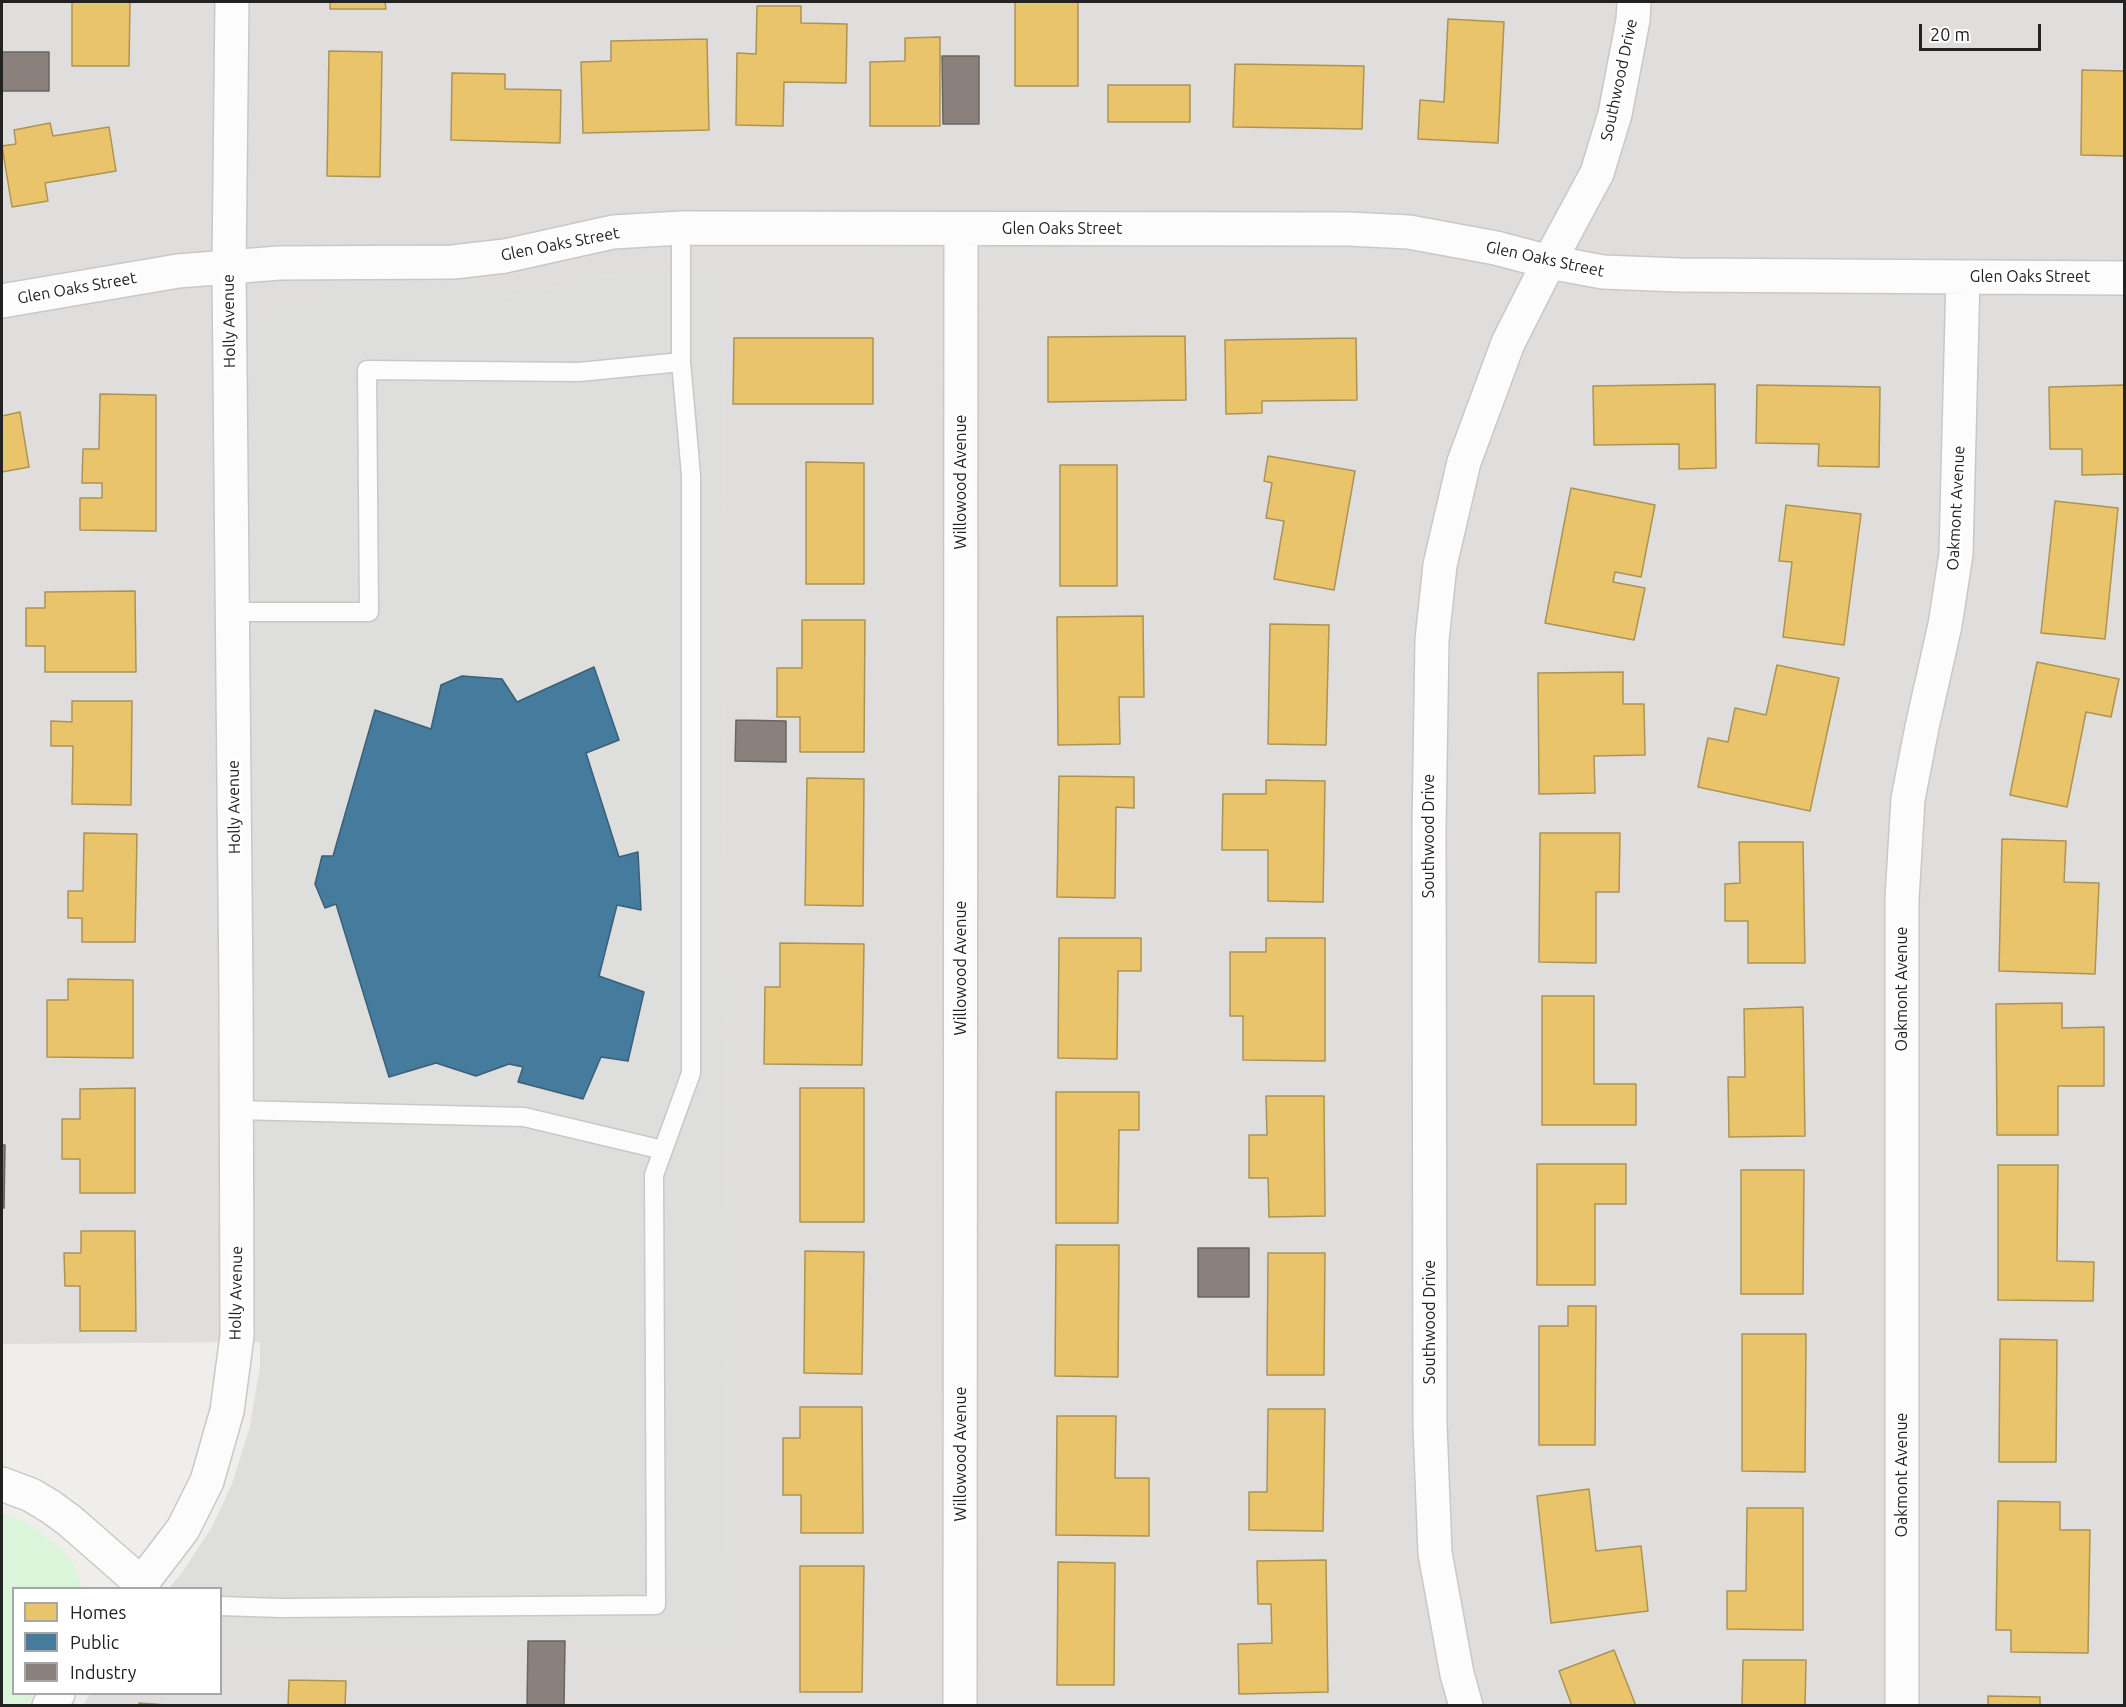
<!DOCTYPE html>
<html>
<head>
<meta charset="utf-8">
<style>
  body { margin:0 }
  #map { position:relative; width:2126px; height:1707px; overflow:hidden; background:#f0eeeb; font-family:Ubuntu,sans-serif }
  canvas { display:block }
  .frame { position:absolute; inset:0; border:3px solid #222; pointer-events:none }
  .legend { position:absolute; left:12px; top:1587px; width:210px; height:108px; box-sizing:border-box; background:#fff; border:2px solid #a7a7a7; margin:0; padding:8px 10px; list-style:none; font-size:18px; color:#222 }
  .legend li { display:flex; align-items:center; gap:12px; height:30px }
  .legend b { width:30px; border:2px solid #a7a7a7 }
  .scale { position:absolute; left:1919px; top:24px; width:122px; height:27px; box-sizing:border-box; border:3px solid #222; border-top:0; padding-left:8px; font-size:18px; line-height:21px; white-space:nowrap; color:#222; -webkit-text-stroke:4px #fff; paint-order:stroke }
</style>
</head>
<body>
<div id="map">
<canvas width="2126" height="1707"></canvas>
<div class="frame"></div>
<ul class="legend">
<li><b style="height:16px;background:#e9c46a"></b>Homes</li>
<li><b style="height:16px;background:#457b9d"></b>Public</li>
<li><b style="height:16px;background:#8a817c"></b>Industry</li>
</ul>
<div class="scale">20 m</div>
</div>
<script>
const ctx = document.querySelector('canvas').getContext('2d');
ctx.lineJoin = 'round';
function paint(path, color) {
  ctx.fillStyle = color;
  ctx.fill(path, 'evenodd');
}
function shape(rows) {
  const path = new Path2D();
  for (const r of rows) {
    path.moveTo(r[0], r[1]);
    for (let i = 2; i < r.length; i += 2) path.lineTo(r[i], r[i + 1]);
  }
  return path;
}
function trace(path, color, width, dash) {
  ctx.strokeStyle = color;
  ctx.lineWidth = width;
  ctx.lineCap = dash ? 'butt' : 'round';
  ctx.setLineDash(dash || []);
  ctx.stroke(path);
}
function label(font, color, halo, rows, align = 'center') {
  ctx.font = font + ' Ubuntu,sans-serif';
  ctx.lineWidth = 6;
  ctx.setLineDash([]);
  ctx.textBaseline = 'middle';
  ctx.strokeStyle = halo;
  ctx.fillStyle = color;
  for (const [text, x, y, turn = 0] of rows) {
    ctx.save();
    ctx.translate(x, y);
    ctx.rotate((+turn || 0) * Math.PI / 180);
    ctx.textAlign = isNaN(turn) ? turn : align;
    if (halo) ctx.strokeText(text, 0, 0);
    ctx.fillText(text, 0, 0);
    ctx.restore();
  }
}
const residential = shape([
  [2,2,2124,2,2124,1705,83,1705,90,1694,220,1694,221,1638,727,1639,723,268,636,270,529,293,496,298,457,299,262,328,261,1342,2,1344]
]);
const religious = shape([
  [723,267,727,1639,221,1638,220,1588,169,1588,181,1574,212,1527,232,1484,250,1426,260,1367,262,328,267,319,278,306,302,299,496,298,529,293,636,270]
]);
const park = shape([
  [2,1514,16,1518,33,1527,62,1550,74,1565,83,1588,14,1588,14,1694,33,1694,27,1705,2,1705]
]);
const homes = shape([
  [72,2,130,2,129,66,72,66,72,2],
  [330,2,385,2,386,9,330,9,330,2],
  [1015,2,1078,2,1078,86,1015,86,1015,2],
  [757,6,801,6,801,23,847,24,846,83,784,82,783,126,736,125,737,53,756,54,757,6],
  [1448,19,1504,22,1498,143,1418,139,1420,100,1444,102,1448,19],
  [940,37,940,126,870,126,870,62,905,61,905,38,940,37],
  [707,39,709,130,583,133,581,62,611,61,611,41,707,39],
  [329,51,382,52,380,177,327,176,329,51],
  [1235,64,1364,66,1362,129,1233,127,1235,64],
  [2082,70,2124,71,2124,156,2081,155,2082,70],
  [452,73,505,74,505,89,561,90,560,143,451,140,452,73],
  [1108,85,1190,85,1190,122,1108,122,1108,85],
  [50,123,53,136,109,127,116,171,45,183,48,201,12,207,2,146,16,144,14,130,50,123],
  [1185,336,1186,400,1048,402,1048,337,1185,336],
  [734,338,873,338,873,404,733,404,734,338],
  [1356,338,1357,400,1262,401,1262,413,1226,414,1225,340,1356,338],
  [1715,384,1716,468,1679,469,1679,444,1594,445,1593,386,1715,384],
  [1757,385,1880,387,1879,467,1818,466,1819,444,1756,443,1757,385],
  [2124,385,2124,474,2082,475,2082,449,2050,449,2049,387,2124,385],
  [100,394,156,395,156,531,80,530,80,498,102,498,102,483,82,483,83,449,99,449,100,394],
  [20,412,29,467,2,472,2,416,20,412],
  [1268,456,1355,471,1334,590,1274,579,1284,521,1266,518,1272,483,1264,481,1268,456],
  [806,462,864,463,864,584,806,584,806,462],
  [1060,465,1117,465,1117,586,1060,586,1060,465],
  [1571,488,1655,505,1641,577,1615,572,1613,582,1645,588,1634,640,1545,623,1571,488],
  [2055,501,2118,508,2105,639,2041,633,2055,501],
  [1786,505,1861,514,1844,645,1783,637,1792,562,1779,561,1786,505],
  [135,591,136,672,45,672,45,646,26,646,26,608,45,608,45,592,135,591],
  [1143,616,1144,697,1119,697,1120,744,1058,745,1057,617,1143,616],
  [802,620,865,620,864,752,800,752,800,717,777,717,777,668,802,668,802,620],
  [1270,624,1329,625,1326,745,1268,744,1270,624],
  [2037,662,2119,679,2111,717,2086,712,2067,807,2010,795,2037,662],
  [1777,665,1839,678,1810,811,1698,787,1708,738,1728,742,1735,708,1766,715,1777,665],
  [1623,672,1623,704,1644,704,1645,755,1594,756,1595,793,1539,794,1538,673,1623,672],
  [72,701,132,701,131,805,72,804,73,746,51,746,51,721,72,722,72,701],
  [1059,776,1134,777,1134,808,1116,807,1115,898,1057,897,1059,776],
  [807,778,864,779,863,906,805,905,807,778],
  [1266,780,1325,781,1323,902,1268,901,1268,850,1222,850,1223,794,1266,794,1266,780],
  [84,833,137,834,135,942,82,942,82,918,68,918,68,891,83,891,84,833],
  [1540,833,1620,833,1619,892,1596,892,1596,963,1539,962,1540,833],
  [2002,839,2066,841,2064,882,2099,883,2095,974,1999,971,2002,839],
  [1739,842,1803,842,1805,963,1748,963,1748,921,1725,921,1725,884,1740,883,1739,842],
  [1059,938,1141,938,1141,971,1118,971,1117,1059,1058,1058,1059,938],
  [1266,938,1325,938,1325,1061,1243,1060,1243,1016,1230,1016,1230,952,1266,952,1266,938],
  [780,943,864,944,862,1065,764,1064,765,987,780,987,780,943],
  [68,979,133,980,133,1058,47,1057,47,1000,68,1000,68,979],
  [1542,996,1594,996,1594,1084,1636,1084,1636,1125,1542,1125,1542,996],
  [2062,1003,2062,1028,2104,1027,2104,1086,2058,1086,2058,1135,1997,1135,1996,1004,2062,1003],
  [1803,1007,1805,1136,1729,1137,1728,1077,1745,1077,1744,1009,1803,1007],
  [135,1088,135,1193,80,1193,80,1159,62,1159,62,1119,80,1119,80,1089,135,1088],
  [800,1088,864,1088,864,1222,800,1222,800,1088],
  [1056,1092,1139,1092,1139,1130,1119,1130,1118,1223,1056,1223,1056,1092],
  [1266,1096,1324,1096,1325,1216,1269,1217,1268,1178,1249,1178,1249,1135,1267,1135,1266,1096],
  [1537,1164,1626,1164,1626,1204,1595,1204,1595,1285,1537,1285,1537,1164],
  [1998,1165,2058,1165,2057,1261,2094,1262,2093,1301,1998,1300,1998,1165],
  [1741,1170,1804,1170,1803,1294,1741,1294,1741,1170],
  [81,1231,135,1231,136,1331,80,1331,80,1286,65,1286,64,1253,81,1253,81,1231],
  [1056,1245,1119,1245,1118,1377,1055,1376,1056,1245],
  [805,1251,864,1252,862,1374,804,1373,805,1251],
  [1268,1253,1325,1253,1324,1375,1267,1375,1268,1253],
  [1568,1306,1596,1306,1595,1445,1539,1445,1539,1326,1568,1326,1568,1306],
  [1742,1334,1806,1334,1805,1472,1742,1471,1742,1334],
  [2000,1339,2057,1340,2056,1462,1999,1462,2000,1339],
  [800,1407,862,1407,863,1533,801,1533,801,1495,783,1495,783,1438,800,1438,800,1407],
  [1268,1409,1325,1409,1323,1531,1249,1530,1249,1492,1267,1492,1268,1409],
  [1057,1416,1116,1416,1115,1478,1149,1478,1149,1536,1056,1535,1057,1416],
  [1589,1489,1596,1551,1641,1546,1648,1611,1551,1623,1537,1496,1589,1489],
  [1998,1501,2060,1502,2060,1530,2090,1530,2088,1653,2011,1652,2011,1630,1996,1630,1998,1501],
  [1747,1508,1803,1508,1803,1630,1727,1629,1727,1591,1746,1591,1747,1508],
  [1326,1560,1328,1692,1239,1694,1238,1644,1272,1643,1271,1604,1258,1604,1257,1561,1326,1560],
  [1058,1562,1115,1563,1114,1685,1057,1685,1058,1562],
  [800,1566,864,1566,862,1692,800,1692,800,1566],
  [1614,1650,1636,1706,1572,1706,1559,1671,1614,1650],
  [1743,1660,1806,1660,1805,1706,1742,1706,1743,1660],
  [289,1680,346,1681,345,1706,288,1706,289,1680],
  [1988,1696,2040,1697,2040,1706,1988,1706,1988,1696],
  [139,1703,180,1706,139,1706,139,1703]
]);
const public = shape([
  [594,667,619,740,586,753,619,857,638,852,641,910,617,905,599,976,644,992,628,1061,601,1057,583,1099,518,1082,523,1067,509,1064,476,1076,436,1063,389,1077,336,904,325,908,315,884,322,856,333,856,375,710,431,729,441,685,462,676,502,679,517,702,594,667]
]);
const industry = shape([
  [2,52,49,52,49,91,2,91,2,52],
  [942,56,979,56,979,124,943,124,942,56],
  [736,720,786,721,786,762,735,761,736,720],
  [2,1145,5,1145,4,1208,2,1208,2,1145],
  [1198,1248,1249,1248,1249,1297,1198,1297,1198,1248],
  [528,1641,565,1641,564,1706,527,1706,528,1641]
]);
const lane = shape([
  [232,612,369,612,367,370,579,372,681,362],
  [236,1110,524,1117,663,1150],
  [220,1606,281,1608,656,1605,654,1175,691,1073,691,475,681,362,681,228]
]);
const street = shape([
  [2,301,178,271,279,263,453,262,505,256,613,232,681,228,1348,229,1409,232,1496,248,1549,262,1603,272,1680,275,2124,278],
  [2,1484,31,1495,51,1507,70,1521,142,1584],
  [138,1588,183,1529,207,1481,227,1411,237,1336,236,992,229,268,232,2],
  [49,1706,58,1694],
  [960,1706,961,230],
  [1466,1706,1457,1674,1435,1553,1430,1425,1429,828,1432,640,1440,565,1464,462,1508,343,1549,262,1597,173,1615,114,1633,20,1634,2],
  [1902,1706,1902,899,1908,799,1922,727,1945,625,1956,554,1963,277]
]);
const streetNames = [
  ["Southwood Drive",1619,80,-78],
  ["Glen Oaks Street",1062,229],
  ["Glen Oaks Street",560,244,-11],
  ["Glen Oaks Street",1545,259,12],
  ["Glen Oaks Street",2030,277],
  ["Glen Oaks Street",77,288,-10],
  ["Holly Avenue",229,321,-91],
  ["Willowood Avenue",961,482,-90],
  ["Oakmont Avenue",1956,508,-87],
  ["Holly Avenue",234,807,-91],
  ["Southwood Drive",1429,836,-90],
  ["Willowood Avenue",961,968,-90],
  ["Oakmont Avenue",1902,989,-90],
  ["Holly Avenue",236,1293,-89],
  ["Southwood Drive",1430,1322,-90],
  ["Willowood Avenue",961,1454,-90],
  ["Oakmont Avenue",1902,1475,-90]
];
paint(residential, '#dfdedc');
paint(religious, '#dededc');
paint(park, '#daf5da');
paint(homes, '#e9c46a');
trace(homes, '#ad9354', 1.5);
paint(public, '#457b9d');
trace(public, '#3a6078', 1.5);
paint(industry, '#8a817c');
trace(industry, '#6b6461', 1.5);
trace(lane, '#c9c8c7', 21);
trace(street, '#c9c8c7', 36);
trace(lane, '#fdfcfc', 18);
trace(street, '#fdfcfc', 33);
label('16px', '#222', '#fff', streetNames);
</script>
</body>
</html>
